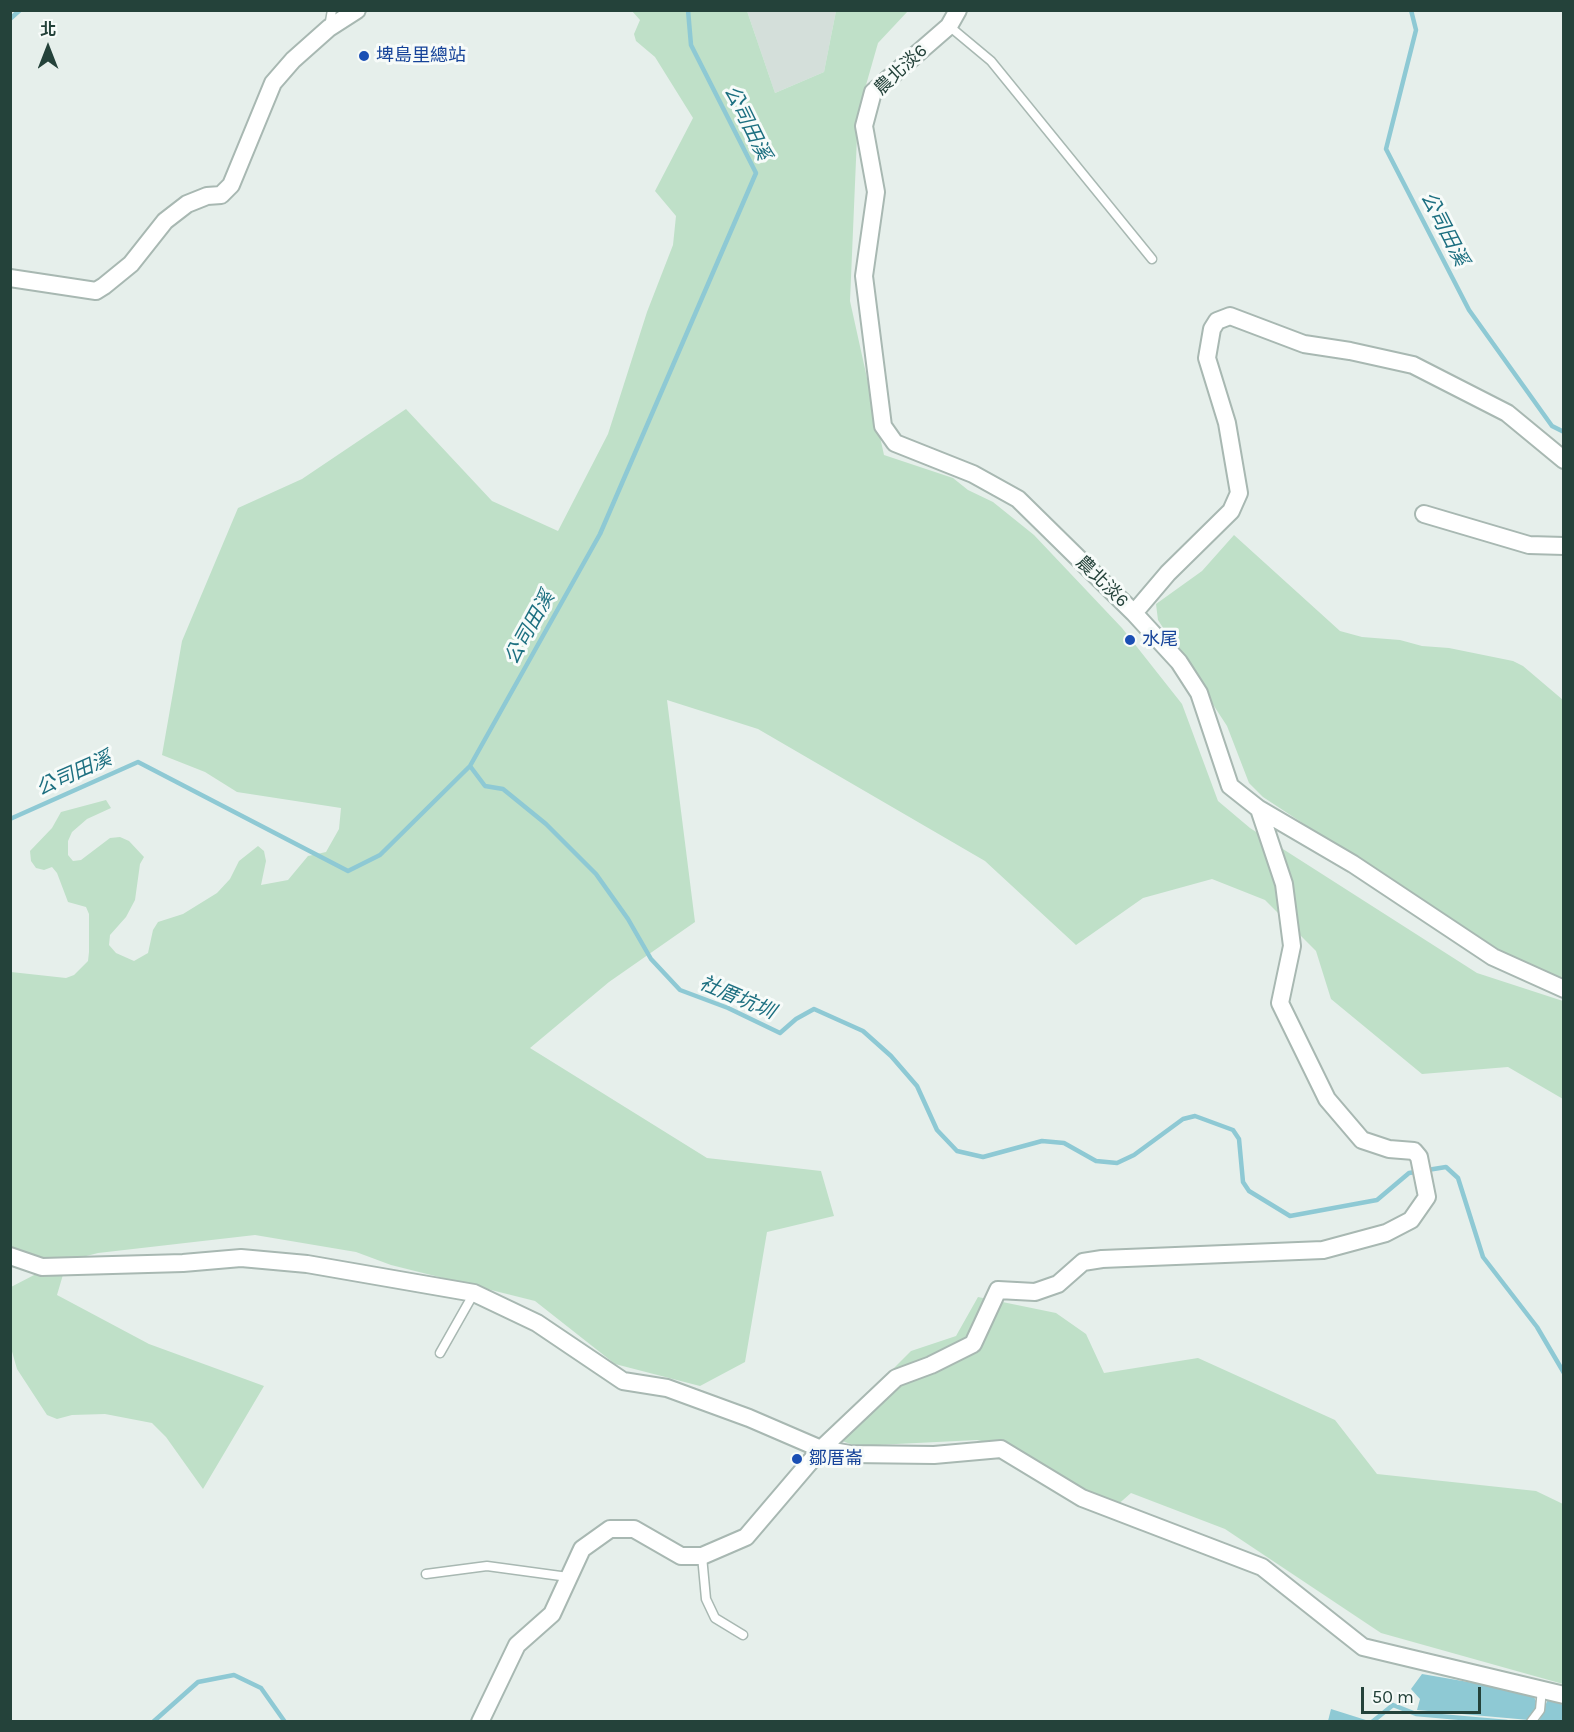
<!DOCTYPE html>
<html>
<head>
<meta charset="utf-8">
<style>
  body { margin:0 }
  #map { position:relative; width:1574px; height:1732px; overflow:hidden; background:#e6efeb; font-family:Karla,"Noto Sans TC",sans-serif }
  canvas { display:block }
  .frame { position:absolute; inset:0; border:12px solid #24423a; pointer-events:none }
  .north { position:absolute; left:18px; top:18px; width:60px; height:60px; -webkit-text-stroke:4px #f7fbf9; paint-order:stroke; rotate:0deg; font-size:16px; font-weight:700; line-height:24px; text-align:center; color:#24423a }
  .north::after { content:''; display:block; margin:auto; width:21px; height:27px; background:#24423a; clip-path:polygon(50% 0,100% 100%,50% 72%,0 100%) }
  .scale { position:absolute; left:1361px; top:1687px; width:120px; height:27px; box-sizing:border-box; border:3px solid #24423a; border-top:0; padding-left:8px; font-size:18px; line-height:21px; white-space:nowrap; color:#24423a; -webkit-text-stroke:4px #f7fbf9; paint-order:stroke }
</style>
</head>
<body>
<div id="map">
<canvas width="1574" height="1732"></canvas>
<div class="frame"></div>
<div class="north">北</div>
<div class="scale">50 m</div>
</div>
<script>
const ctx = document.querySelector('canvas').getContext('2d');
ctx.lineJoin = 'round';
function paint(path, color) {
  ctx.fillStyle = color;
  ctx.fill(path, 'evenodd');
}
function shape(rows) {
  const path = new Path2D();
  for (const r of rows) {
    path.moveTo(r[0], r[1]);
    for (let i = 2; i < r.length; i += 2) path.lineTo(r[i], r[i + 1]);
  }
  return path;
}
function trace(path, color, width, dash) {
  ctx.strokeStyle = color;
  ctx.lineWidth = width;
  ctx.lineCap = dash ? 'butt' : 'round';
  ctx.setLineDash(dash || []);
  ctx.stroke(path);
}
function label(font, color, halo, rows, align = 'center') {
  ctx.font = font + ' Karla,"Noto Sans TC",sans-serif';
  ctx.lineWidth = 6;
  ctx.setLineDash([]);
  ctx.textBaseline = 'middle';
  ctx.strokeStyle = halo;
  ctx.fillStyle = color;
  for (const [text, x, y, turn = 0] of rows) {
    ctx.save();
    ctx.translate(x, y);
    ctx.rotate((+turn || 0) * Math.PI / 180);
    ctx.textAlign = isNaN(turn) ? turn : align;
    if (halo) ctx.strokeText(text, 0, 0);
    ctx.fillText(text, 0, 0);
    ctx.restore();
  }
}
const built = shape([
  [747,11,836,11,824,72,775,93]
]);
const green = shape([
  [632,11,747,11,775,93,824,72,836,11,908,11,878,43,858,113,850,301,884,455,953,478,968,490,993,502,1034,535,1122,628,1182,704,1218,801,1250,828,1477,973,1563,1001,1563,1099,1508,1067,1422,1074,1331,999,1316,951,1265,900,1212,879,1143,898,1076,945,985,861,758,729,667,700,695,922,609,982,530,1048,707,1158,821,1171,834,1216,767,1232,745,1362,700,1386,615,1364,535,1301,391,1265,356,1252,255,1235,98,1253,67,1261,57,1295,149,1344,264,1386,203,1489,166,1437,152,1423,105,1414,72,1415,57,1419,47,1415,17,1369,11,1348,11,1287,36,1274,11,1258,11,972,66,978,74,975,88,961,89,952,89,914,86,907,68,902,57,873,52,867,44,870,36,868,31,861,30,851,52,828,61,812,106,800,111,808,87,819,72,832,68,841,68,855,73,861,81,860,110,838,120,837,129,841,144,857,140,864,135,900,126,917,110,935,109,945,116,953,134,961,148,953,153,930,158,922,183,914,217,893,230,879,239,861,258,846,264,851,266,861,261,885,288,880,308,856,326,852,339,829,341,808,237,792,205,772,162,755,182,641,238,508,302,479,406,409,492,501,558,531,608,434,647,312,673,245,676,216,655,191,693,118,655,57,636,41,634,34,640,20],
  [1234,535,1340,631,1362,637,1400,640,1422,646,1449,648,1513,661,1523,666,1563,700,1563,979,1521,967,1263,797,1249,783,1227,726,1158,620,1156,604,1202,571],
  [978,1297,1056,1313,1086,1334,1104,1373,1198,1358,1335,1420,1377,1474,1536,1491,1563,1504,1563,1684,1381,1633,1225,1529,1131,1493,1115,1507,995,1444,977,1440,856,1446,842,1441,838,1437,854,1408,911,1351,956,1336]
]);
const water = shape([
  [1422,1674,1532,1693,1536,1701,1535,1710,1529,1720,1417,1710,1420,1699,1411,1689],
  [1548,1699,1563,1705,1563,1721,1539,1721],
  [1331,1709,1369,1721,1328,1721]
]);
const stream = shape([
  [1411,10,1416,30,1386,149,1469,310,1552,426,1564,432],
  [10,19,20,10],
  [470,766,485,786,503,789,546,824,596,874,628,919,651,959,680,990,728,1008,780,1033,796,1019,814,1009,863,1031,891,1056,917,1086,937,1130,957,1151,983,1157,1042,1141,1064,1143,1096,1161,1117,1163,1134,1155,1183,1119,1195,1116,1233,1130,1239,1139,1243,1182,1249,1191,1290,1216,1377,1200,1409,1173,1446,1167,1458,1178,1483,1257,1537,1327,1564,1373],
  [10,819,138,762,348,871,380,855,470,766,600,534,756,173,691,45,688,10],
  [153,1722,198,1682,234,1675,261,1688,285,1722],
  [1372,1722,1393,1705,1416,1714,1507,1722]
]);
const lane = shape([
  [949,26,991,61,1152,259],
  [329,27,332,10],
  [440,1353,474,1293],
  [702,1556,706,1599,715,1618,743,1635],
  [426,1574,487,1566,568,1577],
  [1531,1722,1540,1710,1542,1689]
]);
const street = shape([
  [10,278,96,291,104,286,131,264,165,221,187,204,207,196,221,195,231,185,273,83,293,60,329,28,357,10],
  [1424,514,1529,545,1564,546],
  [1134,613,1168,573,1231,511,1239,493,1227,423,1207,358,1212,329,1217,321,1230,316,1304,344,1350,351,1413,365,1507,413,1564,460],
  [1259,809,1353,864,1493,957,1564,989],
  [10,1256,42,1267,183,1263,241,1258,307,1264,474,1293,537,1323,623,1381,667,1388,749,1418,821,1449,850,1454,934,1455,1001,1449,1082,1498,1262,1567,1363,1647,1564,1695],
  [480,1722,517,1645,552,1614,582,1549,610,1529,634,1529,681,1556,702,1556,746,1537,821,1449,896,1378,931,1365,973,1344,998,1290,1035,1292,1058,1284,1083,1262,1102,1259,1323,1250,1386,1233,1411,1220,1427,1197,1419,1157,1414,1151,1389,1149,1362,1140,1327,1099,1280,1003,1292,946,1284,884,1259,809,1230,786,1199,693,1179,662,1134,613,1018,499,973,474,895,443,883,426,864,276,876,192,864,126,873,92,949,26,958,10]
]);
const markers = [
  [364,56,6,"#1a4fb4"],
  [1130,640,6,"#1a4fb4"],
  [797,1459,6,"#1a4fb4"]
];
const transitNames = [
  ["埤島里總站",376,56],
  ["水尾",1142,640],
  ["鄒厝崙",809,1459]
];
const streetNames = [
  ["農北淡6",901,70,-43],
  ["農北淡6",1102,582,44]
];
const waterNames = [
  ["公司田溪",747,123,64],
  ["公司田溪",1444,229,63],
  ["公司田溪",530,628,-61],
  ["公司田溪",74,774,-24],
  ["社厝坑圳",737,998,23]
];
paint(built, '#d4dfda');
paint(green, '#bfe0c8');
paint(water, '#8ec9d4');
trace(stream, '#8ec9d4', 4.5);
trace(lane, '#a8b8b2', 11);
trace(street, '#a8b8b2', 20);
trace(lane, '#fff', 8);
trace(street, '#fff', 16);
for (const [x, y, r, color] of markers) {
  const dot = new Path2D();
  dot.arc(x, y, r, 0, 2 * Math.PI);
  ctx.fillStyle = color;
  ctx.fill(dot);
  trace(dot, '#f7fbf9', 2);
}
label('18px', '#164399', '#f7fbf9', transitNames, 'left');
label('18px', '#24423a', '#f7fbf9', streetNames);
label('italic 20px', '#1c6f80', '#f7fbf9', waterNames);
</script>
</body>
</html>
